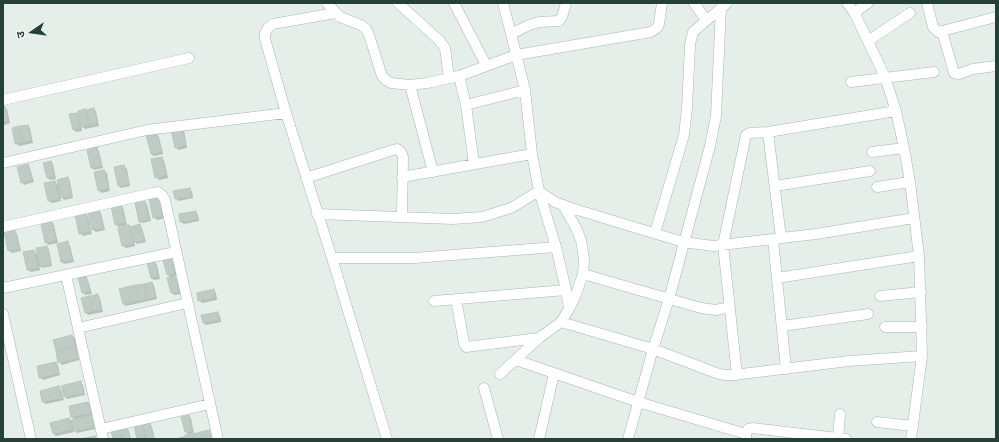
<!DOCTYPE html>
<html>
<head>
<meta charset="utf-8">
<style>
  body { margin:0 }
  #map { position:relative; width:999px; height:442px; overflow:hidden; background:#e6eeea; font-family:"Asap Condensed","Noto Sans Devanagari",sans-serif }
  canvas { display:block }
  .frame { position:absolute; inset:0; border:4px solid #254037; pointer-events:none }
  .north { position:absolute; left:12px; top:12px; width:40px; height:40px; -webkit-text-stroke:3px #f6faf8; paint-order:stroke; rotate:257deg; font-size:11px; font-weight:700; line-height:16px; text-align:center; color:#254037 }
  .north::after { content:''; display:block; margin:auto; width:14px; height:18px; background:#254037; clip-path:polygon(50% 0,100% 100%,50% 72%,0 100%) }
</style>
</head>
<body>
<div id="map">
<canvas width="999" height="442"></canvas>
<div class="frame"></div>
<div class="north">उ</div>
</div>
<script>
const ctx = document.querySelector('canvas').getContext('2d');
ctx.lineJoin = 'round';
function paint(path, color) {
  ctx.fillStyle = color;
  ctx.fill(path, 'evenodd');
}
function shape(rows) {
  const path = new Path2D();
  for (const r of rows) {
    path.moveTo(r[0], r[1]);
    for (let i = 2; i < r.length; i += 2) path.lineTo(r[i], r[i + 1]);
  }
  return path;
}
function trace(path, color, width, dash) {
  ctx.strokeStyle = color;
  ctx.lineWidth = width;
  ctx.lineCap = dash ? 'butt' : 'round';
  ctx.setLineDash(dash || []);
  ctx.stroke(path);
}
const shadow = shape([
  [3,107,7,109,10,123,4,125,3,124],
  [93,109,96,111,99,126,85,129,81,125,82,131,76,132,74,129,77,114,80,118,79,112],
  [27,126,30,128,33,143,19,146,16,143,13,129],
  [172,130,184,130,187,148,178,150,176,147],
  [157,134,159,137,163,154,154,156,151,154],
  [97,148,99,151,103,168,94,170,92,168],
  [162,158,164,160,168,178,159,180,156,177],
  [51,162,53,164,56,179,50,180,48,178],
  [28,165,30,168,34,182,24,185,22,182],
  [124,166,127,169,130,186,121,188,119,186],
  [104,171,107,173,110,191,101,193,99,190],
  [67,178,70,181,73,198,64,200,60,195,61,201,52,203,49,201,45,184,55,182,59,186],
  [189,189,192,191,193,198,178,201,176,198],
  [151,200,166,218,157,220,154,217],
  [145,202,147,204,151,221,142,223,140,221],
  [121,205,123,207,127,225,118,227,116,224],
  [99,211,101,213,105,230,96,232,93,230,90,213],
  [195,212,198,215,199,221,184,224,181,222,180,215],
  [86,214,88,216,92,234,83,236,80,233],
  [51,223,54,225,58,243,48,245,46,242],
  [140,225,142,228,146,242,137,244,134,241,135,246,126,248,123,246,119,229],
  [15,231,17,234,21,251,12,253,9,250],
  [67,243,70,245,74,262,64,264,62,262],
  [46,247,49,249,52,266,43,268,39,264,40,270,31,272,28,270,24,253,34,251,39,256],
  [171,259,173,262,177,276,174,276,177,280,181,294,174,295,172,293,169,279,171,278,168,275],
  [155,262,157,265,160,279,154,280,151,278],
  [86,277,88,280,92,294,85,295,83,293],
  [152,283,154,285,157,299,126,306,123,304,120,290],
  [213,290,216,293,217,300,202,303,199,300],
  [97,295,100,298,103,312,88,315,86,313,82,299],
  [218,313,220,316,221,322,206,325,204,323,202,316],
  [72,336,75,339,79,360,62,365,59,362],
  [56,363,58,365,60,375,43,380,40,377],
  [80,382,83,385,85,395,67,399,64,395],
  [59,388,61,390,64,400,46,404,43,402,41,392],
  [88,403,90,405,93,415,90,416,93,419,95,429,77,433,73,429,74,432,56,436,53,433,69,419,73,423,75,420,72,417,70,407],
  [188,416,191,418,194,434,208,431,211,434,212,439,194,439,194,433,191,434,193,436,192,436,192,439,178,439,178,438,189,435,186,432],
  [150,424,152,427,155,439,138,439,136,427],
  [127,429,129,431,131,439,114,439,113,432]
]);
const building = shape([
  [3,106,5,106,8,121,3,122,3,106],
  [94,108,97,124,90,125,86,110,94,108],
  [85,109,89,125,81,127,78,111,85,109],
  [77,113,80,128,73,130,69,114,77,113],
  [28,125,31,140,24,142,20,126,28,125],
  [19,126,23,142,15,144,12,128,19,126],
  [181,127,186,145,175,148,171,129,181,127],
  [157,133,161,152,151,154,146,135,157,133],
  [97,147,101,166,91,168,87,150,97,147],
  [162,157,166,175,155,178,151,159,162,157],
  [51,161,54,177,47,178,43,163,51,161],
  [28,164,32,180,21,183,17,167,28,164],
  [124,165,129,184,118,186,114,167,124,165],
  [104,170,109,188,98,191,94,172,104,170],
  [68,177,72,196,61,198,57,180,68,177],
  [55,181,59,199,48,201,44,183,55,181],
  [190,188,191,196,175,199,173,191,190,188],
  [160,197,164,215,153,218,149,199,160,197],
  [145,201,149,219,139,222,135,203,145,201],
  [121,204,125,222,115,225,111,206,121,204],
  [99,210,103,228,92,230,88,212,99,210],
  [196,211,197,219,180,222,179,214,196,211],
  [86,213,90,231,79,234,75,215,86,213],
  [52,222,56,240,45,243,41,224,52,222],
  [140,224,144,240,134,242,130,227,140,224],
  [129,225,133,244,122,246,118,228,129,225],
  [15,230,19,249,8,251,4,232,15,230],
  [68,241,72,260,61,262,57,244,68,241],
  [47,246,51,264,40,267,36,248,47,246],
  [34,250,38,268,27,270,23,252,34,250],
  [171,258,175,273,167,275,163,260,171,258],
  [155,261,158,276,151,278,147,263,155,261],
  [86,276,90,291,82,293,78,278,86,276],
  [175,276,179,292,171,293,167,278,175,276],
  [152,282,155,297,148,299,144,284,152,282],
  [144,284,147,299,139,301,136,285,144,284],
  [135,285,139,300,131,302,127,287,135,285],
  [127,287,130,302,123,304,119,289,127,287],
  [214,289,215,297,198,301,197,293,214,289],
  [98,294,101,309,93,311,90,296,98,294],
  [89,296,93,311,85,313,81,298,89,296],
  [218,312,219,320,203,323,201,315,218,312],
  [72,335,75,347,56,351,53,340,72,335],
  [75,347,78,358,58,363,56,351,75,347],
  [56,362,59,373,39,378,37,366,56,362],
  [81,381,83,393,64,397,61,386,81,381],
  [59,386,62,398,42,402,40,391,59,386],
  [88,402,91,413,71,417,69,406,88,402],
  [91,415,94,427,74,431,71,420,91,415],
  [189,415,192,431,185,432,181,417,189,415],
  [69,418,72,429,53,434,50,423,69,418],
  [150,423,154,439,146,439,143,425,150,423],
  [142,425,145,439,137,439,134,426,142,425],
  [127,428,130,439,122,439,120,430,127,428],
  [119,429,121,439,113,439,111,431,119,429],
  [209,430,211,439,203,439,201,432,209,430],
  [201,432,202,439,194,439,193,434,201,432],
  [192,434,193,439,185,439,185,435,192,434],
  [95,436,96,439,80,439,95,436]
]);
const minor = shape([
  [327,3,340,17,361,25,366,29,369,35,382,76,386,80,391,83,410,85,427,83,459,76,516,55,651,32,658,27,659,24,662,3],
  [398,3,439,40,445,48,449,78],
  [454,3,486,65],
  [503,3,511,34],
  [566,3,562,17,559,21,539,22,529,25,511,34,525,90,532,154,539,191,555,202,571,208,683,242,713,246,816,234,914,218],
  [694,3,706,20],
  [847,3,854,12,885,77,896,111,904,148,910,182,919,256,922,356,911,439],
  [927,3,933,27,938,32,942,31,954,73,959,74,973,69,996,66],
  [335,13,273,24,268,28,265,33,265,39,286,113,332,258,387,439],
  [854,13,868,3],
  [942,31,996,17],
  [868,41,910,13],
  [459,76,466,105,474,164],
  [851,82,934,72],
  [410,85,433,172],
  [3,100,189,58],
  [466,105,525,90],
  [768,132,781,238],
  [872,152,904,148],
  [3,163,147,130,286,113],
  [402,177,532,154],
  [306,178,393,150,397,149,401,152,403,157,402,217],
  [775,186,870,171],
  [877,187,910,182],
  [563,205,576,228,581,240,584,259,583,274,575,297,569,309],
  [317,214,453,219,482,217,511,208,539,191,556,247,566,290,569,309,561,322,539,338,500,374],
  [3,227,153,193,158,192,162,195,165,200,218,439],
  [655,233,684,135,687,108,690,44,693,32,727,3],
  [773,239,786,369],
  [332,258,414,258,556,247],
  [583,274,701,308,716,310,730,307],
  [66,275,103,439],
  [777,278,919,256],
  [3,288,176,252],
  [880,296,921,292],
  [456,299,464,343,466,347,539,338],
  [434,301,566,290],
  [3,314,31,439],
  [561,322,653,349,719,374,726,375,733,375,849,361,922,356],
  [782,326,868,314],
  [885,327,922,327],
  [78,328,187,303],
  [516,360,638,402,746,434,746,439],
  [737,375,723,245,746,135,750,133,768,132,896,111],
  [484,388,498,439],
  [877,422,913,426],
  [101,429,210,404],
  [746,434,748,429,752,428,846,439],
  [539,439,554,374],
  [628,439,653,349,669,299,710,146,716,116,721,8],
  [838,439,840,414]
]);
paint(shadow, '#0003');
paint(building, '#beccc5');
trace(building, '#b8c8c0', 1);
trace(minor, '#a8b6b1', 11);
trace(minor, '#fff', 10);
</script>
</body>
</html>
